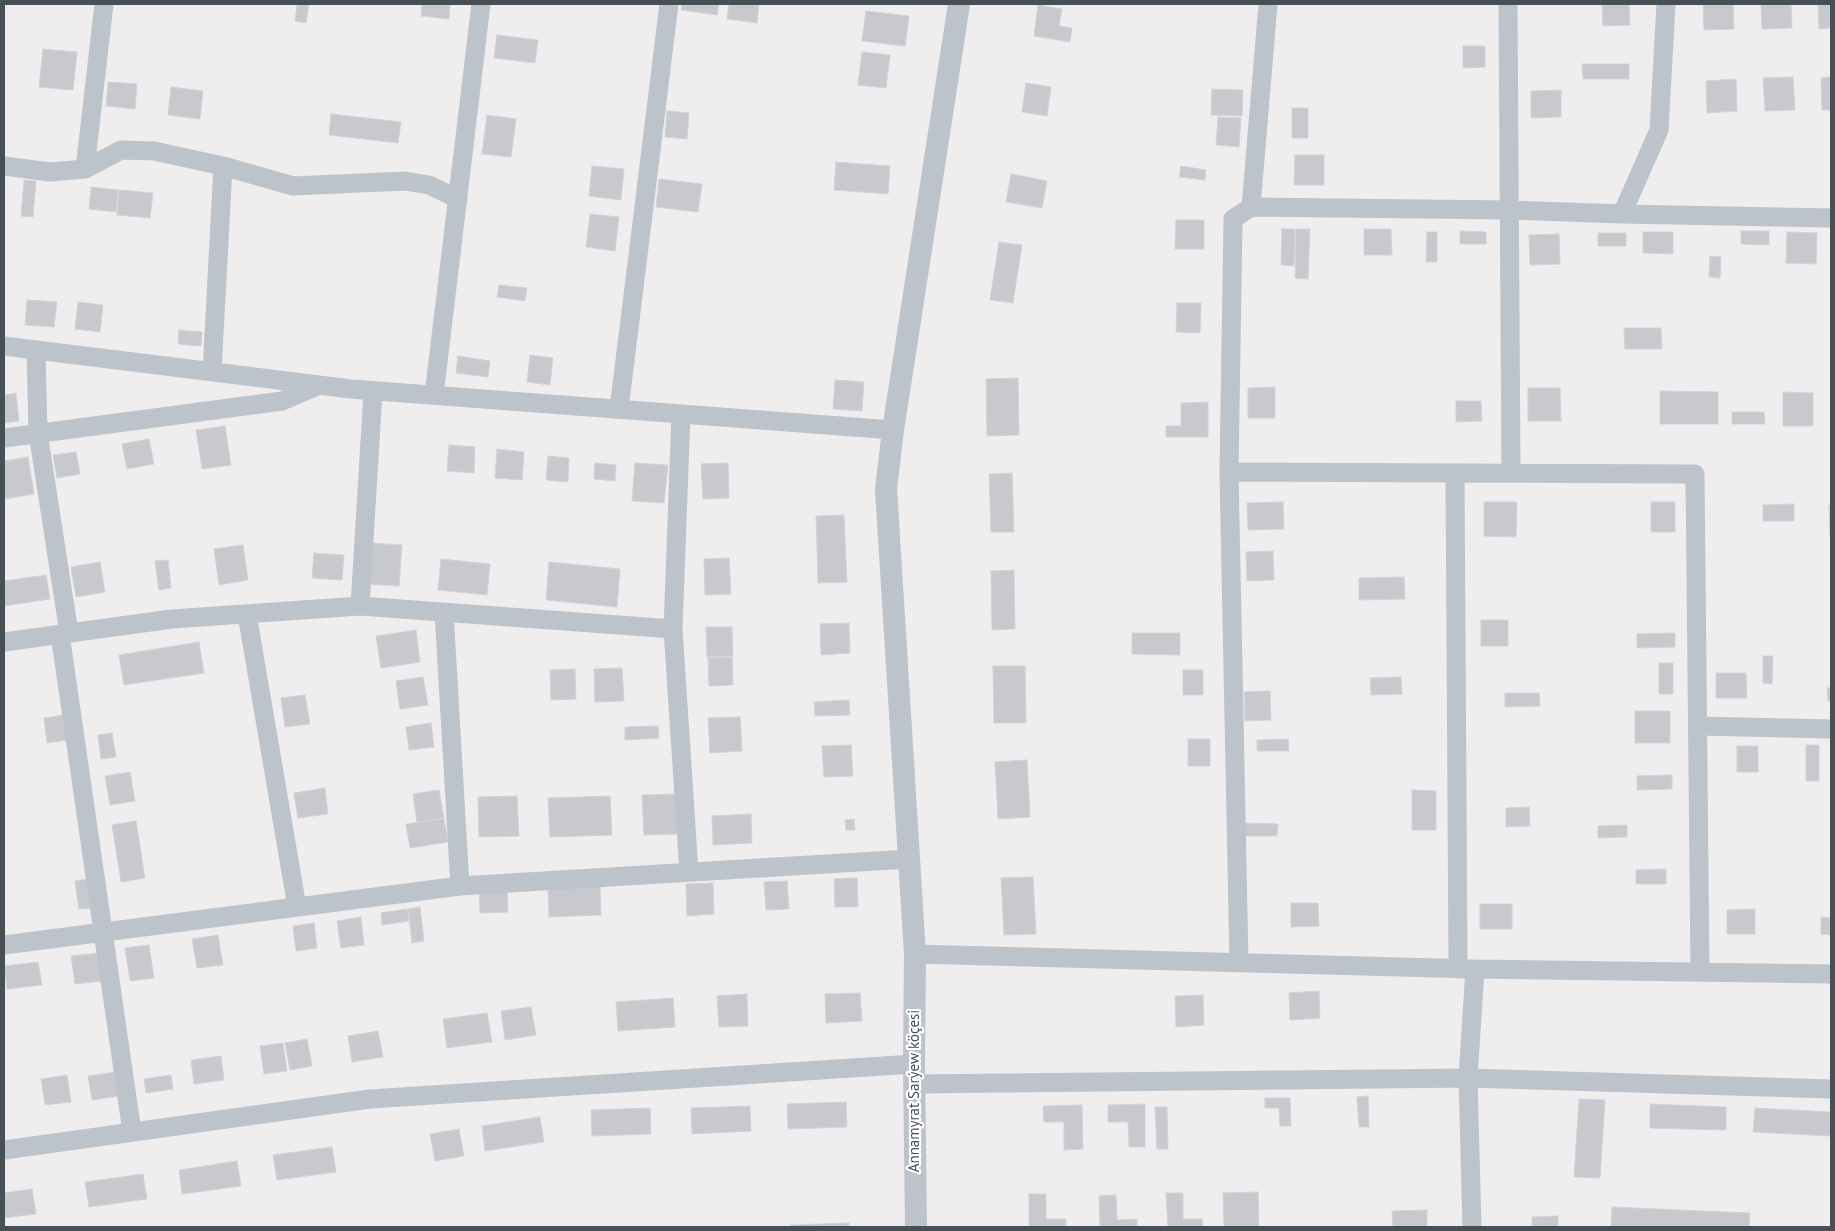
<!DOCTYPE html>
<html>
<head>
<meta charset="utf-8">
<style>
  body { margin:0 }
  #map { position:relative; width:1835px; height:1231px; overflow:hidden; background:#efeded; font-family:"PT Sans",sans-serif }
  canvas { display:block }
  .frame { position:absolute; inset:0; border:5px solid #474f57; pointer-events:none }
</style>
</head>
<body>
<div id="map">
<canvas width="1835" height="1231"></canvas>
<div class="frame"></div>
</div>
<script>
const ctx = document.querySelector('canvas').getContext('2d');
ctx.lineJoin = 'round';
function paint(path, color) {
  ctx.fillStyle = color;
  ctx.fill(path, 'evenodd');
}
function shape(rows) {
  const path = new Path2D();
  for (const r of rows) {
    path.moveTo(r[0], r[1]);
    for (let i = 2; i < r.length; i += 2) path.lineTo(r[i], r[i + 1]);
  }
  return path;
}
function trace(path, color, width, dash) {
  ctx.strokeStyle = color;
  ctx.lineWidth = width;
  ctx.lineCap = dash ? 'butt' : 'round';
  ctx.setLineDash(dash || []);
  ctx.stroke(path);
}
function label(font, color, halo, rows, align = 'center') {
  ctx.font = font + ' "PT Sans",sans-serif';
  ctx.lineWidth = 4.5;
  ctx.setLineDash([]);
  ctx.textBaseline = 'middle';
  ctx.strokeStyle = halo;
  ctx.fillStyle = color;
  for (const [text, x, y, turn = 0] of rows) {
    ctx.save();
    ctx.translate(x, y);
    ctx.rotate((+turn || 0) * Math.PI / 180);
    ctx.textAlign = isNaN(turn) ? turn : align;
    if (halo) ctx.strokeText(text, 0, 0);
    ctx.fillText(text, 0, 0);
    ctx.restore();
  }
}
const building = shape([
  [297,4,309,4,306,23,295,21,297,4],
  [422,4,450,5,449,19,421,16,422,4],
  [682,4,719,4,717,15,681,10,682,4],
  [729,4,759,4,757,23,727,19,729,4],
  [1602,4,1629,4,1630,25,1603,26,1602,4],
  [1703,4,1733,4,1734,29,1704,30,1703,4],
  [1761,4,1791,4,1792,28,1762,29,1761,4],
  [1818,4,1831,4,1831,28,1819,29,1818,4],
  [1038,5,1062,9,1059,26,1072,28,1070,42,1034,36,1038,5],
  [866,11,909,16,905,46,862,41,866,11],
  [497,35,538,40,535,63,494,58,497,35],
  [1463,46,1485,46,1485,67,1463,68,1463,46],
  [43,49,77,52,73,90,39,87,43,49],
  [862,52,890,55,886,88,858,85,862,52],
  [1582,64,1629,64,1629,79,1583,79,1582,64],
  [1793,77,1795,110,1765,111,1763,78,1793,77],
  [1831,77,1831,110,1822,110,1821,78,1831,77],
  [1736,79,1737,111,1707,113,1706,81,1736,79],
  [108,82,137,84,135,109,106,106,108,82],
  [1026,83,1051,87,1047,116,1022,112,1026,83],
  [171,87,203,91,200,119,168,115,171,87],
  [1212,89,1243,90,1242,116,1211,115,1212,89],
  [1561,90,1561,117,1531,118,1531,91,1561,90],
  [1292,108,1308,108,1308,138,1292,138,1292,108],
  [667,111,689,113,687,139,665,137,667,111],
  [331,114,401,122,398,143,329,135,331,114],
  [487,115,516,119,511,157,482,154,487,115],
  [1218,117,1241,118,1239,147,1216,145,1218,117],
  [1295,155,1324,155,1324,185,1294,185,1295,155],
  [836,162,890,166,888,194,834,190,836,162],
  [592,166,624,169,621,200,589,196,592,166],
  [1181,166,1206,170,1205,180,1179,177,1181,166],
  [1011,174,1047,181,1042,208,1006,202,1011,174],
  [659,179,702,184,698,212,656,207,659,179],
  [24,180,36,181,33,217,21,216,24,180],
  [91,187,118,190,116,212,89,209,91,187],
  [119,190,153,193,150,218,117,215,119,190],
  [590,214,619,217,615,251,586,247,590,214],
  [1176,220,1204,220,1204,249,1175,249,1176,220],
  [1282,229,1295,229,1294,266,1281,265,1282,229],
  [1296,229,1310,229,1308,279,1295,278,1296,229],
  [1364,229,1391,229,1392,255,1364,255,1364,229],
  [1460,231,1486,232,1486,244,1460,244,1460,231],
  [1741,231,1769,231,1769,245,1741,244,1741,231],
  [1427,232,1437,232,1437,262,1426,262,1427,232],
  [1643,232,1673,232,1673,254,1643,253,1643,232],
  [1787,232,1817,233,1816,264,1786,263,1787,232],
  [1598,233,1626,233,1626,246,1598,246,1598,233],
  [1559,234,1560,264,1530,265,1529,235,1559,234],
  [999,242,1022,245,1013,303,990,300,999,242],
  [1710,256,1721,257,1720,278,1709,277,1710,256],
  [499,285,527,288,525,301,497,297,499,285],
  [27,300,57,302,54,327,25,325,27,300],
  [78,302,103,305,100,332,75,329,78,302],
  [1177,303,1201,303,1200,333,1176,332,1177,303],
  [1624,328,1661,328,1662,349,1625,349,1624,328],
  [179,330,202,332,201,346,178,344,179,330],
  [530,355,553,358,550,385,527,382,530,355],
  [458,356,490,361,488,377,456,373,458,356],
  [1018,378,1019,435,987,436,986,379,1018,378],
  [835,380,864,382,862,411,833,409,835,380],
  [1275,387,1275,418,1248,418,1248,388,1275,387],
  [1528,388,1560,388,1561,421,1528,421,1528,388],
  [1660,391,1718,392,1718,424,1660,424,1660,391],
  [1783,392,1813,393,1813,426,1783,426,1783,392],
  [16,393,19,421,4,423,4,395,16,393],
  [1456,401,1481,401,1482,421,1456,422,1456,401],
  [1208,402,1208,437,1166,437,1166,426,1181,426,1181,403,1208,402],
  [1732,412,1764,412,1765,424,1732,424,1732,412],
  [225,426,231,465,202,469,196,430,225,426],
  [149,439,154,464,127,469,122,444,149,439],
  [449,445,475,447,474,473,447,471,449,445],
  [497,449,524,452,522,480,495,478,497,449],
  [76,452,80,474,57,478,53,455,76,452],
  [548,456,569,458,568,482,546,480,548,456],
  [28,457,34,494,4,499,4,461,28,457],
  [595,463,616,465,615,481,594,479,595,463],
  [635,463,668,465,664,503,632,501,635,463],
  [728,463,729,498,703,499,701,464,728,463],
  [1012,473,1014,532,991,532,989,474,1012,473],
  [1283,502,1284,529,1248,530,1247,503,1283,502],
  [1484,502,1517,502,1516,537,1484,536,1484,502],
  [1651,502,1675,502,1675,532,1651,532,1651,502],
  [1794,504,1794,521,1763,521,1763,505,1794,504],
  [1829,506,1831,506,1831,535,1830,535,1829,506],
  [844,515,847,582,818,583,816,516,844,515],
  [370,543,402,545,399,586,367,584,370,543],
  [243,545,248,580,219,585,214,549,243,545],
  [1273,551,1274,580,1247,581,1246,552,1273,551],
  [314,553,344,555,342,580,312,578,314,553],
  [729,558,731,594,705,595,704,559,729,558],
  [441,559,490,564,487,595,438,590,441,559],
  [168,560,171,588,159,590,155,561,168,560],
  [100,562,105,592,76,597,71,567,100,562],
  [549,562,620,569,617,607,546,600,549,562],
  [1014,570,1015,629,992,630,991,571,1014,570],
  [46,575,50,599,4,606,4,581,46,575],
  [1404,577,1405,599,1359,600,1359,578,1404,577],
  [1481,620,1508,620,1508,646,1481,646,1481,620],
  [849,623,850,653,821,655,820,624,849,623],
  [706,627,732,627,733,656,707,657,706,627],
  [416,630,420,662,381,668,376,636,416,630],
  [1132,633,1180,633,1180,655,1132,654,1132,633],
  [1675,633,1675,647,1637,648,1637,634,1675,633],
  [199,642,204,673,124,685,119,655,199,642],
  [1763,656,1773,656,1772,684,1763,683,1763,656],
  [732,657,733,685,709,686,708,658,732,657],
  [1659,663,1673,663,1673,694,1659,694,1659,663],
  [993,666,1025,666,1026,723,994,723,993,666],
  [622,668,624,701,595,702,594,669,622,668],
  [575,669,576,699,551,700,550,670,575,669],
  [1183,670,1203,670,1203,695,1183,695,1183,670],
  [1716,673,1746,673,1747,698,1716,698,1716,673],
  [423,677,428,705,400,709,396,681,423,677],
  [1401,677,1402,694,1371,695,1370,678,1401,677],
  [1827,688,1831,688,1831,701,1828,701,1827,688],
  [1270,691,1271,720,1245,721,1244,692,1270,691],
  [1505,693,1539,693,1540,706,1505,707,1505,693],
  [305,695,310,724,285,727,281,698,305,695],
  [849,700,850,715,815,716,814,702,849,700],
  [1635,711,1670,711,1670,743,1635,743,1635,711],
  [65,715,68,740,47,743,44,718,65,715],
  [740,717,742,751,710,753,708,718,740,717],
  [431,723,434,747,409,750,406,727,431,723],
  [658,726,659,738,625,740,625,727,658,726],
  [112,733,116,757,101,759,98,735,112,733],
  [1188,739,1210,739,1210,766,1188,766,1188,739],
  [1288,739,1289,751,1257,751,1257,740,1288,739],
  [851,745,853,776,824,777,822,746,851,745],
  [1806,745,1819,745,1819,781,1806,781,1806,745],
  [1737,746,1758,746,1758,772,1737,772,1737,746],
  [1027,760,1030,817,998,819,995,762,1027,760],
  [130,772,135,801,110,805,105,776,130,772],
  [1672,775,1672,789,1637,790,1637,776,1672,775],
  [325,788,328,814,298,818,294,793,325,788],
  [439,790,444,818,417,822,413,794,439,790],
  [1412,790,1436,791,1436,830,1412,830,1412,790],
  [677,794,678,834,644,835,642,795,677,794],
  [517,796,519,836,479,837,478,797,517,796],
  [610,796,612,835,550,837,548,798,610,796],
  [1529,807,1530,826,1506,827,1506,808,1529,807],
  [751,814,752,843,713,845,712,816,751,814],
  [444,819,448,842,410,848,406,824,444,819],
  [854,819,855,830,846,830,845,820,854,819],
  [136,821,145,878,121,882,112,825,136,821],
  [1244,823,1278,824,1277,836,1244,836,1244,823],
  [1627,825,1627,837,1598,838,1598,826,1627,825],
  [1666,869,1666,884,1636,884,1636,870,1666,869],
  [1033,877,1036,934,1004,935,1001,878,1033,877],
  [857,878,858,907,835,907,834,879,857,878],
  [87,879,91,908,79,909,75,881,87,879],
  [787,881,789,909,766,910,764,882,787,881],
  [713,883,714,914,687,916,686,884,713,883],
  [600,885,601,915,549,917,548,888,600,885],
  [507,889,508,912,480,913,479,891,507,889],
  [1291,903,1318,903,1319,926,1291,927,1291,903],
  [1480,904,1512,904,1512,929,1480,929,1480,904],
  [420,907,424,941,412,943,408,909,420,907],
  [407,909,409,921,382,925,381,913,407,909],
  [1755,909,1755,934,1727,934,1727,910,1755,909],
  [361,917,364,945,341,948,337,921,361,917],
  [1821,917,1831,918,1831,935,1821,934,1821,917],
  [314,923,317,948,296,951,293,926,314,923],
  [218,935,223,965,197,968,192,939,218,935],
  [149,945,154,978,130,981,125,948,149,945],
  [99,953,102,981,75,984,71,956,99,953],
  [38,962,42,985,7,989,4,966,38,962],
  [1319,991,1320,1018,1290,1020,1289,993,1319,991],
  [860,993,862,1021,826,1023,825,994,860,993],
  [747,994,748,1026,719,1027,717,996,747,994],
  [1203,995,1204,1025,1176,1027,1175,996,1203,995],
  [673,998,675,1027,618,1031,616,1002,673,998],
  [531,1007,536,1035,505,1040,501,1011,531,1007],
  [487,1013,492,1042,447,1048,443,1019,487,1013],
  [378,1031,383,1057,352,1062,348,1036,378,1031],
  [307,1039,312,1066,290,1070,285,1043,307,1039],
  [283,1043,287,1071,264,1074,260,1046,283,1043],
  [221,1056,224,1080,194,1084,191,1060,221,1056],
  [115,1072,119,1096,92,1100,88,1076,115,1072],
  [67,1075,71,1102,45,1105,41,1079,67,1075],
  [171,1075,173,1089,146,1093,144,1079,171,1075],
  [1368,1096,1369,1127,1359,1127,1357,1097,1368,1096],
  [1265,1098,1290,1098,1291,1126,1280,1126,1279,1108,1265,1108,1265,1098],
  [1579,1099,1605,1100,1600,1178,1574,1177,1579,1099],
  [846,1102,847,1127,788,1129,787,1104,846,1102],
  [1145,1104,1145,1147,1129,1147,1128,1122,1108,1122,1108,1105,1145,1104],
  [1650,1104,1726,1107,1726,1130,1650,1128,1650,1104],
  [1082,1105,1083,1149,1064,1150,1064,1122,1044,1122,1043,1106,1082,1105],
  [750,1106,751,1131,692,1134,691,1108,750,1106],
  [1155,1107,1167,1107,1168,1149,1157,1149,1155,1107],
  [650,1108,651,1134,592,1136,591,1110,650,1108],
  [1755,1108,1831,1112,1831,1136,1753,1132,1755,1108],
  [540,1117,544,1142,485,1151,482,1126,540,1117],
  [459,1129,464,1156,435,1161,430,1134,459,1129],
  [332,1147,336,1172,277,1180,273,1155,332,1147],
  [237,1161,241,1186,182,1194,179,1170,237,1161],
  [143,1174,147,1199,89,1207,85,1182,143,1174],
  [32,1189,36,1214,4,1218,4,1193,32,1189],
  [1258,1192,1259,1227,1224,1227,1223,1193,1258,1192],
  [1166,1193,1183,1193,1183,1219,1202,1219,1203,1227,1168,1227,1166,1193],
  [1029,1194,1046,1194,1046,1219,1066,1219,1066,1227,1029,1227,1029,1194],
  [1116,1195,1117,1220,1137,1219,1137,1227,1100,1227,1099,1196,1116,1195],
  [1612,1207,1750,1213,1749,1227,1611,1227,1612,1207],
  [1427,1210,1427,1227,1393,1227,1392,1211,1427,1210],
  [1558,1216,1558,1227,1532,1227,1532,1217,1558,1216],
  [849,1223,849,1227,790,1227,790,1225,849,1223]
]);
const minor = shape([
  [1508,4,1511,473],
  [4,166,50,172,85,169,121,150,154,151,223,166,293,186,405,181,429,185,458,199],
  [85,169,104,4],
  [1251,207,1509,210,1622,214,1831,218],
  [1622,214,1659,130,1666,4],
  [4,346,351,389,893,430],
  [36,350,38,433,69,633],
  [212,372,223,166],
  [434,395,481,4],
  [619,409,669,4],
  [681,414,673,629,689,872],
  [4,438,282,401,317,386],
  [1229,472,1695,474,1700,972],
  [1455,473,1458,969],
  [360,606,373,391],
  [444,612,460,886],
  [247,614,297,907],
  [60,634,132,1132],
  [4,642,172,619,360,606,673,629],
  [1698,726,1831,729],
  [4,945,460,886,909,859],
  [915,954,1475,969],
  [1239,963,1229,472,1233,219,1251,207,1268,4],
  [914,1084,1468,1078,1831,1089],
  [4,1150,370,1099,914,1064],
  [1472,1227,1468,1078,1475,969,1831,974]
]);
const tertiary = shape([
  [916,1227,914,1064,915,954,886,489,893,430,959,4]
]);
const streetNames = [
  ["Annamyrat Sarýew köçesi",915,1091,-90]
];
paint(building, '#c7c9cf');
trace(building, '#d1d3d7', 1);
trace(minor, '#bcc3ca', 19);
trace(tertiary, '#bcc3ca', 22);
label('15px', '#474f57', '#fff', streetNames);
</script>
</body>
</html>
